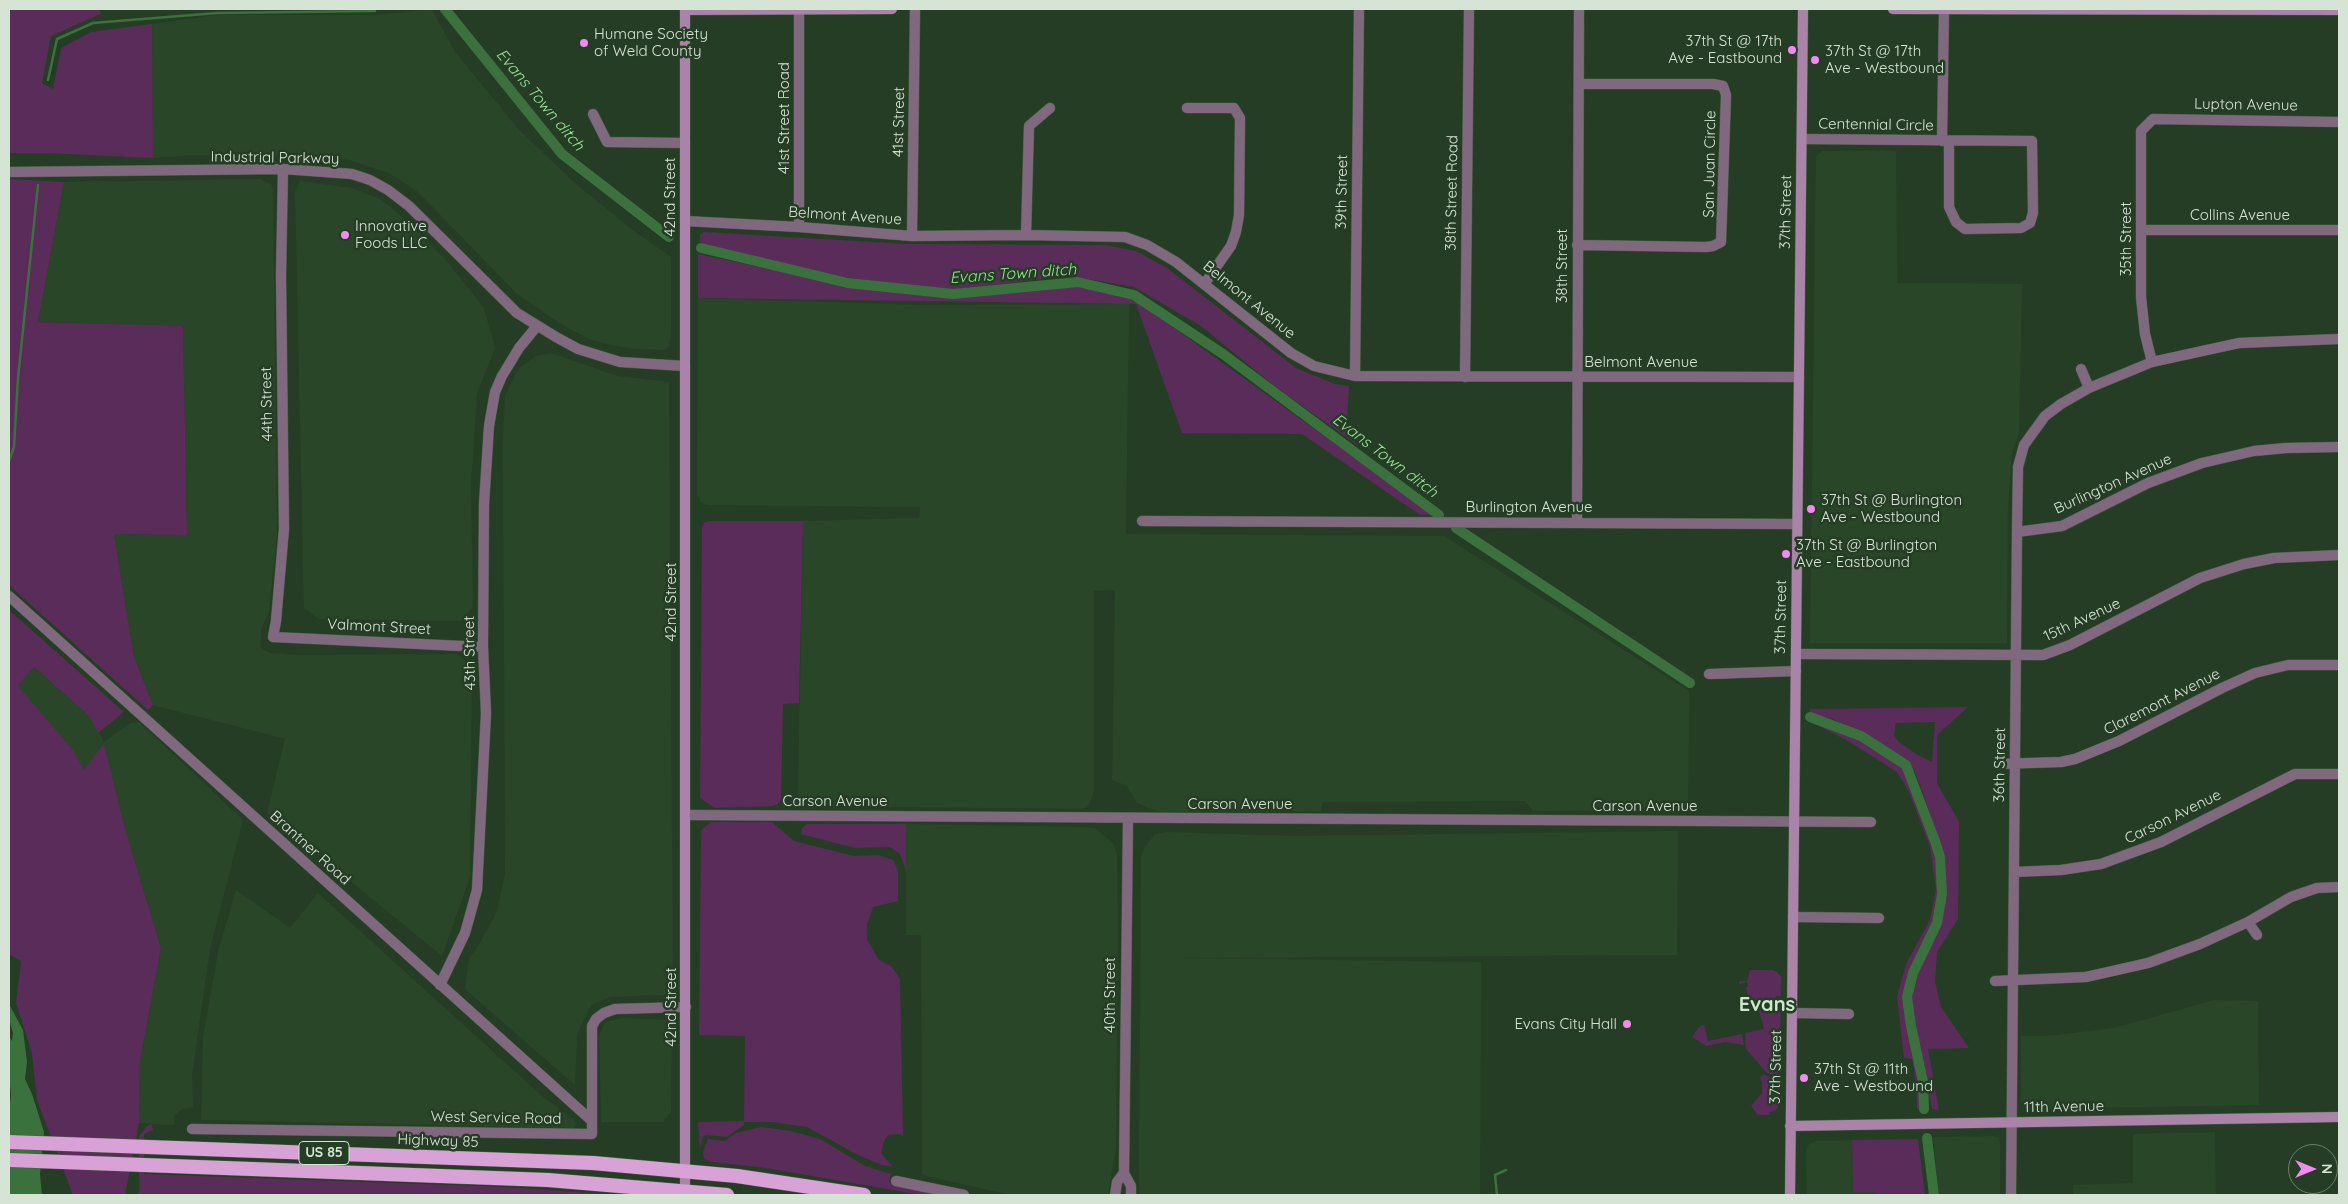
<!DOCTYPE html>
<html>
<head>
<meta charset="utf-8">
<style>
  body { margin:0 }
  #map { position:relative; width:2348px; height:1204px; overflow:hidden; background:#263d25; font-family:Quicksand,sans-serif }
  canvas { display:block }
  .frame { position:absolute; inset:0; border:10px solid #d6e4d5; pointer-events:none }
  .north { position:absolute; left:2288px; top:1144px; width:50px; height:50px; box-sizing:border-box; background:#263d25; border:1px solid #6c806b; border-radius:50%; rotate:90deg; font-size:14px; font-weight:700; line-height:20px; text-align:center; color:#d6e4d5 }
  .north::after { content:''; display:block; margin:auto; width:18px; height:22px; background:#f38af2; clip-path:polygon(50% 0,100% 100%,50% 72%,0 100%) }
</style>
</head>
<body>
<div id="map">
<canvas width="2348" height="1204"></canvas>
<div class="frame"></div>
<div class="north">N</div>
</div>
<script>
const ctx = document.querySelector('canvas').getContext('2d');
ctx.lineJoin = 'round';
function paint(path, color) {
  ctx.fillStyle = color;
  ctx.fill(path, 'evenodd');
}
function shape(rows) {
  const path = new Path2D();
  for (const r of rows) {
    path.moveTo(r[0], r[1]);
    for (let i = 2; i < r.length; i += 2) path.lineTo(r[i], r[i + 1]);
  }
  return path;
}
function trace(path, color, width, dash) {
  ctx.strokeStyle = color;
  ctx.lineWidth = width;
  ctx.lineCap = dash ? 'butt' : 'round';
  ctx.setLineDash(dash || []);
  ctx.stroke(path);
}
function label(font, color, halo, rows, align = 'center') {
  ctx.font = font + ' Quicksand,sans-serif';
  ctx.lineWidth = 5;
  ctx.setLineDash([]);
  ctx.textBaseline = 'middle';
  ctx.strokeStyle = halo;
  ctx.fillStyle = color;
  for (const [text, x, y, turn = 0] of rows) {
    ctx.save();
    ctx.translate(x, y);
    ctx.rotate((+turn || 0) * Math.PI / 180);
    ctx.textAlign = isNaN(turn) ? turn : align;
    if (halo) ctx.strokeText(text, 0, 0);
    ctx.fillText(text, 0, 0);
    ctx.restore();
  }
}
const built = shape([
  [375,9,431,9,456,53,519,130,576,184,634,231,671,257,671,335,669,346,664,350,635,349,611,345,589,339,559,323,516,293,418,192,389,173,349,160,321,156,196,155,153,158,152,24,218,15,376,15,424,10],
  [1822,151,1896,151,1897,283,2022,284,2019,433,2012,452,2008,504,2007,643,1810,643,1816,156],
  [260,179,271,184,273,189,277,534,269,611,261,629,260,647,269,653,297,655,457,654,467,662,472,685,470,877,442,956,267,813,285,739,153,705,134,657,114,534,187,535,183,327,38,322,64,182],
  [300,181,352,188,382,200,409,223,446,260,484,308,495,348,477,394,471,485,473,607,460,621,318,619,304,607,295,191],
  [698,298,923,305,1129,304,1126,534,1444,536,1689,691,1688,810,1533,811,1525,801,1323,802,1321,811,1160,812,1146,807,1136,802,1127,786,1112,780,1115,590,1094,591,1094,792,1089,804,1083,809,805,806,798,793,803,521,919,518,920,507,706,505,701,502,697,494],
  [551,353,617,376,669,382,673,988,665,995,610,997,591,1005,577,1034,575,1085,465,989,469,959,481,941,497,911,505,874,503,440,505,396,518,369,536,356],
  [34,667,89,716,104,742,130,723,139,722,243,820,210,949,192,1075,193,1107,182,1109,174,1116,174,1125,139,1123,140,1062,161,948,126,832,104,743,84,771,71,748,17,687],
  [906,824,1085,827,1095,828,1114,844,1117,855,1118,937,1116,1147,1108,1195,1011,1195,922,1175,921,935,906,935],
  [1678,831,1677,955,1180,958,1481,962,1480,1195,1139,1195,1141,856,1145,847,1155,834,1167,832,1294,836],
  [236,890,290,928,318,893,542,1096,577,1123,574,1128,201,1120,203,1038,218,952],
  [2214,1000,2258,1001,2259,1105,2030,1109,2024,1107,2021,1102,2021,1036,2047,1036,2114,1028],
  [621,1018,668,1020,672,1033,671,1112,663,1122,601,1122,599,1035,606,1022],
  [2215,1132,2216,1195,2073,1195,2073,1185,2133,1183,2133,1134],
  [1993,1136,1999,1138,2000,1143,2000,1195,1939,1195,1933,1137],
  [1852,1140,1853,1192,1876,1192,1876,1195,1807,1195,1806,1151,1809,1144,1816,1141]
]);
const green = shape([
  [9,9,98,9,102,13,51,36,42,83,53,89,61,48,91,32,152,24,153,158,47,153,9,153],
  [9,179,64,182,38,322,183,326,187,535,114,534,134,657,153,705,148,710,9,585],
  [704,232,907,244,1105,245,1136,251,1167,268,1296,368,1335,384,1349,386,1347,420,1356,444,1277,388,1201,326,1134,287,1070,276,947,290,842,277,704,245,700,241,700,235],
  [698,254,850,286,953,296,1077,285,1134,299,1434,515,1420,515,1302,434,1182,433,1136,304,698,298],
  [710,521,803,521,799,703,783,704,781,800,778,804,773,806,715,808,700,798,702,526,705,522],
  [9,610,124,712,98,733,89,716,34,667,18,686,73,750,84,770,104,743,126,832,161,948,140,1062,139,1123,125,1195,73,1195,37,1100,32,1053,16,1003,21,961,9,954],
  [1968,707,1937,735,1937,783,1959,822,1958,919,1937,952,1935,982,1941,1007,1969,1048,1928,1049,1939,1110,1932,1109,1911,1007,1913,986,1940,922,1945,903,1939,839,1916,774,1907,759,1852,728,1830,718,1810,715,1810,709],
  [1935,722,1932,762,1916,754,1898,741,1894,735,1896,723],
  [1809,721,1859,738,1903,768,1937,857,1940,893,1935,921,1911,972,1905,996,1909,1028,1921,1083,1921,1109,1917,1109,1916,1082,1912,1059,1904,1058,1897,997,1906,964,1930,920,1936,889,1930,847,1909,792,1897,772,1848,741],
  [711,822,772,822,794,841,854,856,879,855,893,860,898,870,898,901,873,907,867,925,867,939,878,959,892,967,900,979,903,1136,899,1134,888,1135,884,1141,881,1153,892,1166,882,1165,858,1155,807,1127,772,1122,744,1122,744,1125,727,1137,706,1135,703,1137,700,1148,698,1122,744,1121,745,1036,699,1035,701,831,703,828],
  [807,824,906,824,906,870,900,854,890,847,855,848,801,834,802,828],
  [1750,970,1773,970,1777,972,1781,977,1781,996,1776,996,1776,1002,1781,1002,1779,1074,1777,1075,1767,1073,1746,1049,1745,1033,1764,1029,1756,1000,1749,1001,1746,987,1748,987,1747,982,1739,984,1739,981,1747,981],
  [1704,1025,1708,1041,1742,1034,1744,1045,1725,1042,1706,1046,1692,1037,1700,1026],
  [1764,1074,1770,1078,1779,1077,1779,1105,1776,1110,1770,1112,1770,1115,1761,1115,1757,1114,1751,1106,1762,1093,1762,1083,1760,1077],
  [151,1124,153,1130,144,1134,144,1174,505,1187,617,1195,137,1195,139,1192,139,1137,146,1127],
  [761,1127,791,1131,820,1139,865,1166,891,1174,889,1182,944,1195,921,1195,766,1168,712,1162,704,1159,703,1152,708,1139,725,1141,736,1133],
  [1918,1139,1925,1195,1876,1195,1876,1192,1853,1192,1852,1140]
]);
const water = shape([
  [9,1004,23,1030,27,1062,25,1079,32,1094,44,1132,40,1174,42,1195,9,1195,9,1114,11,1095,9,1076,9,1036,12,1041,13,1033,9,1019]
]);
const stream = shape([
  [48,80,57,39,93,23,217,13,375,11],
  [9,461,14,447,18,378,38,185],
  [1497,1195,1495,1175,1506,1170]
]);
const canal = shape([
  [445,9,562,154,669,237],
  [701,248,848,283,953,294,1078,282,1134,295,1223,354,1439,515],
  [1456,528,1690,683],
  [1810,717,1861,736,1906,765,1935,841,1940,857,1942,894,1937,923,1913,973,1907,997,1911,1026,1923,1082,1924,1109],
  [1927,1138,1934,1195]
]);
const minor = shape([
  [1187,108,1234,108,1240,118,1239,215,1236,232,1231,246,1205,283],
  [593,114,607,142,685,143],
  [1802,139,2032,141,2033,213,2030,223,2021,228,1965,229,1956,222,1949,207,1949,141],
  [1942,141,1944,9],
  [283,169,281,275,284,529,276,621,273,637,483,647],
  [685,221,799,227,912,236,1026,235,1125,237,1147,245,1176,262,1291,353,1314,366,1355,376,1799,377],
  [799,227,799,9],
  [2141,230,2339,230],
  [1026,235,1029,126,1050,108],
  [912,236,915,9],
  [1577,245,1706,247,1713,246,1721,242,1726,95,1723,86,1713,84,1579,84],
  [2152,362,2145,334,2141,297,2141,131,2153,119,2339,122],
  [2081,369,2089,388],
  [1355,376,1359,9],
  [1465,377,1469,9],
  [1142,521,1797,524],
  [1577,523,1579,9],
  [2017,532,2062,526,2148,483,2202,463,2254,451,2286,448,2339,447],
  [9,596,592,1121],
  [1796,654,2043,655,2070,645,2200,578,2244,564,2274,558,2339,555],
  [1709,674,1796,671],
  [1998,764,2061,762,2075,759,2119,741,2222,688,2255,673,2288,665,2339,665],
  [686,815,1871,822],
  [1128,818,1124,1173,1131,1186,1131,1195],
  [2014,872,2061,870,2101,864,2161,842,2295,774,2339,774],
  [1793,917,1879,918],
  [2248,922,2257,935],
  [1995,981,2086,977,2148,963,2200,944,2248,922,2291,897,2317,888,2339,887],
  [440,985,465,933,477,890,486,713,483,647,484,504,489,426,495,392,502,376,519,348,537,326],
  [1792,1013,1849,1014],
  [192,1129,592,1134,592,1026,596,1019,604,1013,615,1009,686,1007],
  [896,1181,964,1195],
  [1115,1195,1117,1182,1124,1173],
  [2011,1195,2017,532,2018,467,2024,445,2045,416,2061,404,2089,388,2152,362,2239,343,2339,339]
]);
const tertiary = shape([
  [9,172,283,169,352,174,370,180,388,190,409,206,517,313,556,337,578,349,620,362,685,366]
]);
const secondary = shape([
  [685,9,685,1191],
  [1893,9,2339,10],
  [685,10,892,9],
  [1790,1126,2339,1117],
  [1790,1195,1803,9]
]);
const trunk = shape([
  [9,1142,593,1163,737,1176,864,1195],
  [9,1160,548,1180,727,1195]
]);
const markers = [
  [584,43,5,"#f38af2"],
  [1792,50,5,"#f38af2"],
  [1815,60,5,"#f38af2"],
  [345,235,5,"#f38af2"],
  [1811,509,5,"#f38af2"],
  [1786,554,5,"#f38af2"],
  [1627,1024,5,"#f38af2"],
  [1804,1078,5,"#f38af2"]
];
const shields = [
  [324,1153,50]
];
const shieldNames = [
  ["US 85",324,1153]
];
const poiNames = [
  ["Humane Society",594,34],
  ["of Weld County",594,51],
  ["37th St @ 17th",1782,41,"right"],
  ["Ave - Eastbound",1782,58,"right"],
  ["37th St @ 17th",1825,51],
  ["Ave - Westbound",1825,68],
  ["Innovative",355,226],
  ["Foods LLC",355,243],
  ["37th St @ Burlington",1821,500],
  ["Ave - Westbound",1821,517],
  ["37th St @ Burlington",1796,545],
  ["Ave - Eastbound",1796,562],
  ["Evans City Hall",1617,1024,"right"],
  ["37th St @ 11th",1814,1069],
  ["Ave - Westbound",1814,1086]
];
const streetNames = [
  ["Lupton Avenue",2246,105,1],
  ["41st Street Road",784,118,-90],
  ["41st Street",899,122,-89],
  ["Centennial Circle",1876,125,1],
  ["Industrial Parkway",275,158,1],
  ["San Juan Circle",1710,164,-89],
  ["39th Street",1342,192,-89],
  ["38th Street Road",1452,193,-89],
  ["42nd Street",670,197,-90],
  ["37th Street",1786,212,-89],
  ["Collins Avenue",2240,215],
  ["Belmont Avenue",845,216,4],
  ["35th Street",2126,239,-90],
  ["38th Street",1562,266,-90],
  ["Belmont Avenue",1249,300,39],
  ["Belmont Avenue",1641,362],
  ["44th Street",267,404,-91],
  ["Burlington Avenue",2113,484,-24],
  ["Burlington Avenue",1529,507],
  ["42nd Street",671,602,-90],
  ["37th Street",1781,617,-89],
  ["15th Avenue",2082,620,-25],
  ["Valmont Street",379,627,3],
  ["43th Street",470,653,-91],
  ["Claremont Avenue",2162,702,-27],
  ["36th Street",2000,765,-89],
  ["Carson Avenue",835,801],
  ["Carson Avenue",1240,804],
  ["Carson Avenue",1645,806],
  ["Carson Avenue",2173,817,-26],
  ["Brantner Road",310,848,42],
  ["40th Street",1110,995,-90],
  ["42nd Street",671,1007,-90],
  ["37th Street",1776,1067,-89],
  ["11th Avenue",2064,1107,-1],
  ["West Service Road",496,1118,1],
  ["Highway 85",438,1141,2]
];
const waterNames = [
  ["Evans Town ditch",540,100,50],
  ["Evans Town ditch",1013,274,-4],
  ["Evans Town ditch",1385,456,37]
];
const districtNames = [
  ["Evans",1767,1005]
];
paint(built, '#294629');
paint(green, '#5a2c5a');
paint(water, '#3b713c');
trace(stream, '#3b713c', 2.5);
trace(canal, '#3b713c', 10);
trace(minor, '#465b45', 11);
trace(tertiary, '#465b45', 11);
trace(secondary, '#465b45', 11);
trace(trunk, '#465b45', 15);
trace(minor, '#80687f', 10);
trace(tertiary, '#80687f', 10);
trace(secondary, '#a983a8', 10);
trace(trunk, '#d8a2d6', 14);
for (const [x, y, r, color] of markers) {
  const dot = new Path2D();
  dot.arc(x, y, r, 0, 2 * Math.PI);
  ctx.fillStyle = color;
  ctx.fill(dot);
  trace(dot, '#263d25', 2);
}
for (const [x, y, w] of shields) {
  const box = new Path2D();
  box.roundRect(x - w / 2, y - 11.5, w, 23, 4);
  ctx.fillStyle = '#263d25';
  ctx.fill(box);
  trace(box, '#d6e4d5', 1);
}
label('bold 14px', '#d6e4d5', null, shieldNames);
label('15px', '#d6e4d5', '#263d25', poiNames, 'left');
label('15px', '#d6e4d5', '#263d25', streetNames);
label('italic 16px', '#94e092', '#263d25', waterNames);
label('bold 20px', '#cce8cb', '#263d25', districtNames);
</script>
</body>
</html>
